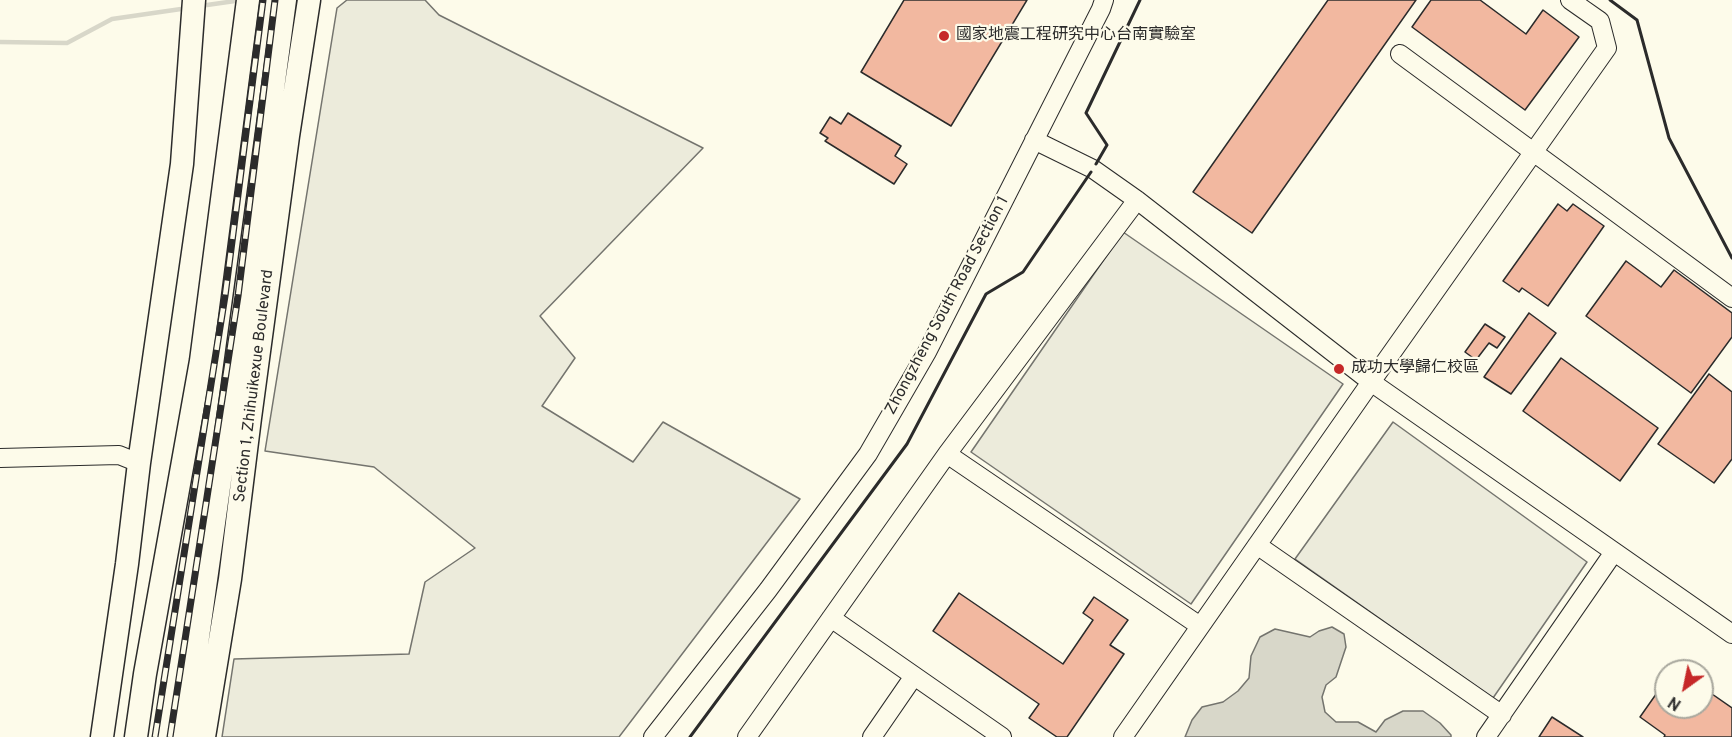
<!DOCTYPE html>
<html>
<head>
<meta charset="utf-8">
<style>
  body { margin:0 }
  #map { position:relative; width:1732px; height:737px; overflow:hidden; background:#fdfbea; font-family:Overpass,sans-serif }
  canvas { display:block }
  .north { position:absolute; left:1654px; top:659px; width:60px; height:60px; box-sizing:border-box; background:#fdfbea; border:2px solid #a9a89e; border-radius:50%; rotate:213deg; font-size:16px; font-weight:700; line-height:24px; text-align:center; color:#2b2b2b }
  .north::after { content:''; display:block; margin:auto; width:21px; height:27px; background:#c62828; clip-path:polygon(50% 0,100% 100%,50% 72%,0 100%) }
</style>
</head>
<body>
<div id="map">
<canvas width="1732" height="737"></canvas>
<div class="north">N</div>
</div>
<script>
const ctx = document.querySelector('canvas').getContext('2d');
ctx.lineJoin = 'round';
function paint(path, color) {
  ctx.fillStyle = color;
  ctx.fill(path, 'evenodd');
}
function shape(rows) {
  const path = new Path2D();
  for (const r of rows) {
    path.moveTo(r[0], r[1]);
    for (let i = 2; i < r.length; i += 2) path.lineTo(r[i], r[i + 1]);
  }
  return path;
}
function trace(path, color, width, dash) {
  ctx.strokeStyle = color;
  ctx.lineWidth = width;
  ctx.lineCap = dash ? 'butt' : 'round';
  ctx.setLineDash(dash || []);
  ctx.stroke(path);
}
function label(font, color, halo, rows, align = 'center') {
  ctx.font = font + ' Overpass,"Noto Sans TC",sans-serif';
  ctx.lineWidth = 4.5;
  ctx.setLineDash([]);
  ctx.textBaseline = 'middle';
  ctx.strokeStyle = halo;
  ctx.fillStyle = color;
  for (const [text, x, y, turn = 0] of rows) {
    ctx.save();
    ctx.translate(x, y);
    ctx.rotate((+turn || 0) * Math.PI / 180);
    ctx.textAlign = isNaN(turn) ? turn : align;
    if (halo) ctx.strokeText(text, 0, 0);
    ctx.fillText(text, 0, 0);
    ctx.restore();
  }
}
const green = shape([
  [347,0,425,0,439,15,703,148,540,316,575,358,542,406,633,462,663,422,800,499,619,737,222,737,234,659,409,654,425,582,475,548,374,467,265,451,337,8,347,0],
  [1123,232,1343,384,1191,604,971,452,1123,232],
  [1393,422,1587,562,1493,698,1295,559,1393,422]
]);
const water = shape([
  [1332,627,1344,634,1346,647,1336,677,1326,685,1322,697,1325,712,1336,722,1358,722,1376,732,1385,720,1403,711,1423,711,1440,723,1451,735,1451,737,1185,737,1192,720,1202,707,1223,702,1238,691,1249,678,1251,656,1260,637,1275,629,1310,637,1319,631,1332,627]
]);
const stream = shape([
  [200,6,242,0],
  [0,42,67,43,112,19,188,8]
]);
const building = shape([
  [904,0,1027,0,951,126,861,72,904,0],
  [1328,0,1416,0,1252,233,1193,192,1328,0],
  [1431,0,1480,0,1526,34,1543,10,1579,37,1525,110,1412,27,1431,0],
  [848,113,901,146,895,156,907,164,894,184,825,141,828,138,820,133,830,117,841,124,848,113],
  [1558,204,1567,211,1573,204,1604,226,1548,306,1522,288,1519,292,1503,281,1558,204],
  [1626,261,1661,287,1674,270,1732,313,1732,337,1691,393,1586,316,1626,261],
  [1529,313,1556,333,1511,394,1484,377,1529,313],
  [1485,324,1505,337,1497,348,1489,343,1476,360,1465,352,1485,324],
  [1561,358,1658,428,1620,481,1523,411,1561,358],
  [1709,374,1732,392,1732,459,1714,483,1658,444,1709,374],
  [959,593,1063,664,1093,620,1083,613,1094,597,1128,620,1110,645,1124,654,1067,737,1057,737,1029,718,1039,704,933,631,959,593],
  [1666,680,1666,707,1702,707,1702,687,1732,708,1732,737,1664,737,1665,735,1640,717,1666,680],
  [1552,717,1583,737,1539,737,1552,717]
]);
const minor = shape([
  [1400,54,1732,298],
  [1034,140,1093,169,1137,200,1371,382,1732,634],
  [947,454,1200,626],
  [0,458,119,455,139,463],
  [1257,545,1502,715],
  [831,618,1002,737],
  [653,737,768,590,868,454,927,352,1101,9,1104,0],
  [747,737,947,454,1137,200],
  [872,737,914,676],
  [1123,737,1371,382,1607,48,1600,21,1570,0],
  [1486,737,1614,552]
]);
const major = shape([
  [102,737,127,564,139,463,182,164,194,0],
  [136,737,145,674,201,361,248,0],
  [184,737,221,473,285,0],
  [204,737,230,579,250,418,288,136,309,0]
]);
const rail = shape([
  [155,737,225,296,263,0],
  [170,737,238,296,275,0]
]);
const wall = shape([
  [1610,0,1637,20,1669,138,1732,258],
  [1096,164,1107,145,1086,113,1140,0],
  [690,737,907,444,986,294,1023,272,1091,172]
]);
const markers = [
  [944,36,6,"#c62828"],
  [1339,369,6,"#c62828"]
];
const poiNames = [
  ["國家地震工程研究中心台南實驗室",956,36],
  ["成功大學歸仁校區",1351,369]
];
const streetNames = [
  ["Zhongzheng South Road Section 1",948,306,-62],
  ["Section 1, Zhihuikexue Boulevard",255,386,-83]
];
paint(green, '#ecebdb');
trace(green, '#74746e', 1.5);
paint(water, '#d8d7c9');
trace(water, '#74746e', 1.5);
trace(stream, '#d8d7c9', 4.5);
paint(building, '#f2b8a0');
trace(building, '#2b2b2b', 1.5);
trace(minor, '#2b2b2b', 20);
trace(major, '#2b2b2b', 25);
trace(minor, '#fdfbea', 18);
trace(major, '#fdfbea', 22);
trace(rail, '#2b2b2b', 7);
trace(rail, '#fdfbea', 4.5, [14]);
trace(wall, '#2b2b2b', 3);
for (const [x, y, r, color] of markers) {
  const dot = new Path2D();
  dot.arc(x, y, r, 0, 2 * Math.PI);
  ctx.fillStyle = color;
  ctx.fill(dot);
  trace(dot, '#fdfbea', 2);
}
label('16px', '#2b2b2b', '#fdfbea', poiNames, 'left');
label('16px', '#2b2b2b', '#fdfbea', streetNames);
</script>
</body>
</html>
